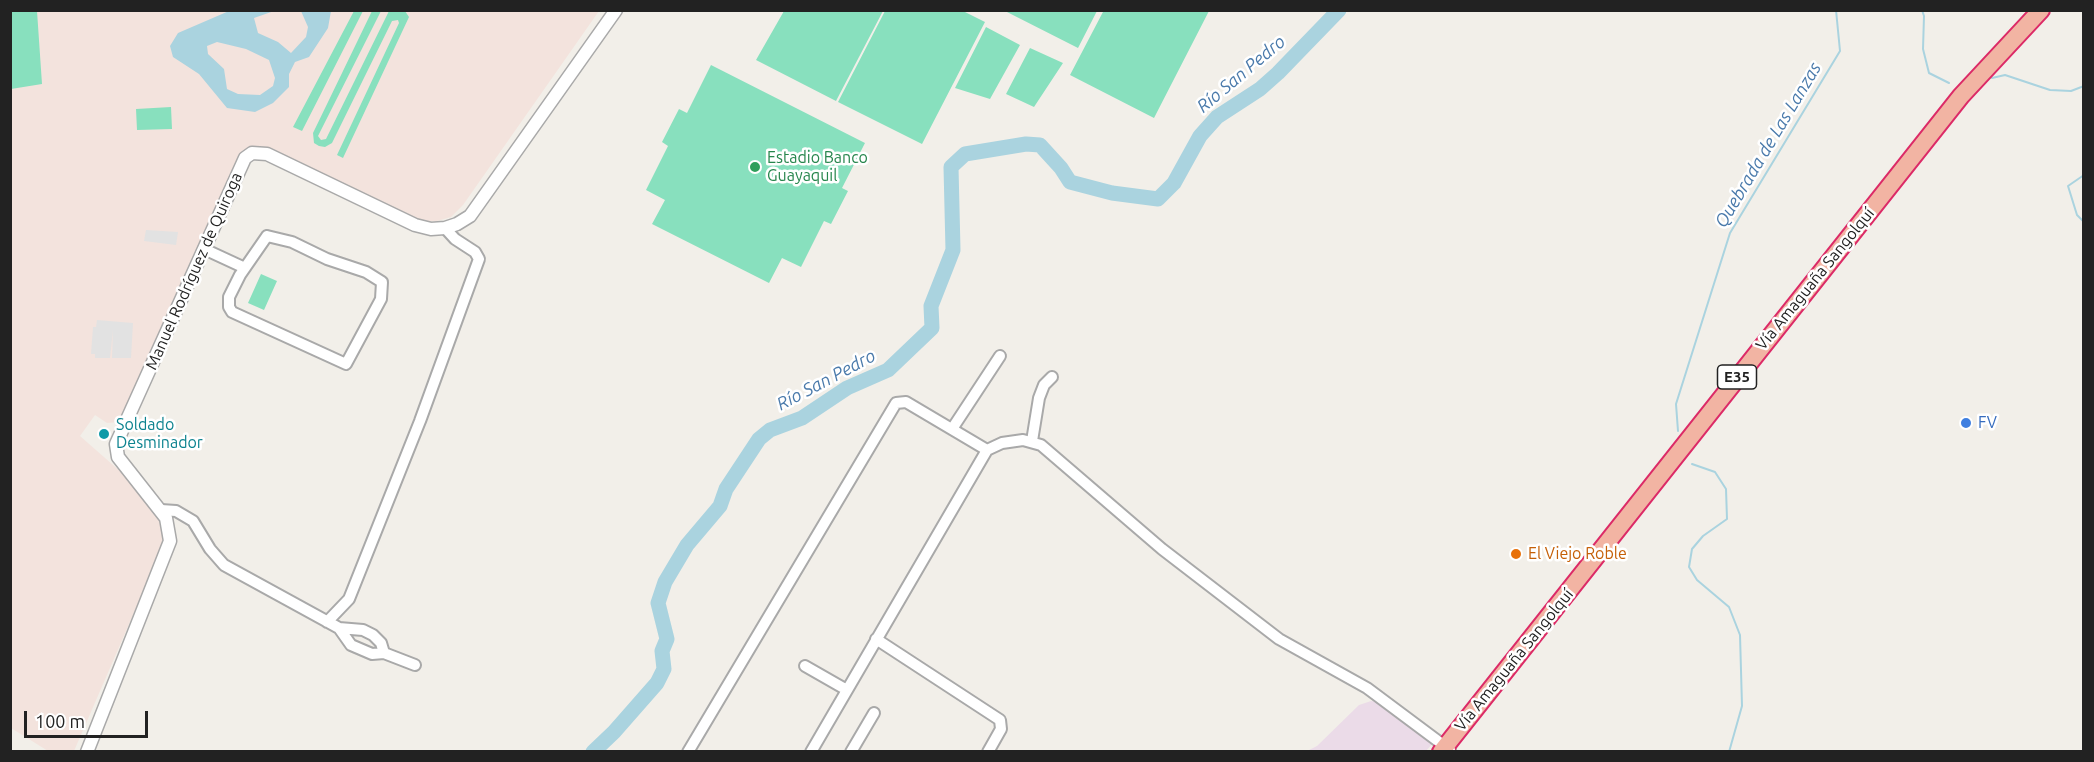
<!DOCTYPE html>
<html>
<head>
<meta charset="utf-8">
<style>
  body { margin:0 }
  #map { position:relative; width:2094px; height:762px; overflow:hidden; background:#f2efe9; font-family:Ubuntu,sans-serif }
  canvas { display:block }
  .frame { position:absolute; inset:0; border:12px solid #222; pointer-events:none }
  .scale { position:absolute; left:24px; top:711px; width:124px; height:27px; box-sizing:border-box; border:3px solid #222; border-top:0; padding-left:8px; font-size:18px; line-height:21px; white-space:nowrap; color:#222; -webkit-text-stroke:4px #fff; paint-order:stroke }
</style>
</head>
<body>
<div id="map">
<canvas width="2094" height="762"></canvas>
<div class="frame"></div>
<div class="scale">100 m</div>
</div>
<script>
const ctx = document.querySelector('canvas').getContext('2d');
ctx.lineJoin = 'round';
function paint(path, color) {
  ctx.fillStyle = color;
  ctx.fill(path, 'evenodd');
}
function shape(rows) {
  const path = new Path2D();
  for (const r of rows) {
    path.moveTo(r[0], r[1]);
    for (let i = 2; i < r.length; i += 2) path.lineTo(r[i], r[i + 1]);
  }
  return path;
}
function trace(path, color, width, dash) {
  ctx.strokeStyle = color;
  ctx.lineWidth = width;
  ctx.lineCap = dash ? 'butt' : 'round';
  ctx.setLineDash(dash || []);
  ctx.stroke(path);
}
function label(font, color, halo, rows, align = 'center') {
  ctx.font = font + ' Ubuntu,sans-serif';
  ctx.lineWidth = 5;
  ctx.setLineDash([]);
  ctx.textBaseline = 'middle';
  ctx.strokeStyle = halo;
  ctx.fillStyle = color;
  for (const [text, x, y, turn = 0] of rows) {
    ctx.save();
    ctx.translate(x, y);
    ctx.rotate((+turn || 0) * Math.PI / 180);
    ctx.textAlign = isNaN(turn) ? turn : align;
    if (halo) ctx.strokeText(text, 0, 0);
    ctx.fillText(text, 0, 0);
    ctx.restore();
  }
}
const industrial = shape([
  [1371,701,1380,702,1433,743,1426,751,1305,752,1317,746,1359,705]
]);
const military = shape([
  [10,11,599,11,463,205,451,217,437,221,419,221,260,146,252,148,121,422,107,423,95,415,80,436,121,472,161,517,162,534,162,548,74,751,48,751,11,728]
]);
const pitch = shape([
  [11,10,37,11,42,84,11,89],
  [1104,10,1209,11,1154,118,1070,75],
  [354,11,363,11,302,131,293,127],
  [389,11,405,11,409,17,343,158,337,155,399,23,398,20,392,21,332,143,325,147,319,146,314,143,313,133,372,11,381,11,318,136,321,140,326,139],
  [784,11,883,11,836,101,756,60],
  [885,11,963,11,985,22,922,144,838,102],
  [1005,11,1097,10,1097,11,1078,48],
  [986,27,1020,45,990,99,955,88],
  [1030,48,1063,63,1034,107,1006,94],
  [711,65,865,143,842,188,848,191,831,224,824,221,801,267,782,258,769,283,652,224,665,200,646,190,668,146,662,142,679,109,687,113],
  [171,107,172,129,137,130,136,109],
  [261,274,277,281,264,310,248,303]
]);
const parking = shape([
  [146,230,178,232,176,245,144,241],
  [97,320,133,323,131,358,112,358,113,330,110,358,95,358,95,354,91,354,93,327,96,327]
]);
const water = shape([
  [229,11,274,11,254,18,258,33,278,42,291,53,306,37,308,27,301,11,331,11,328,28,309,57,295,62,289,74,289,87,273,103,255,112,227,108,199,74,173,57,170,46,178,33],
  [217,42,246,49,269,60,275,78,273,86,260,95,238,94,227,89,224,69,208,54,207,46]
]);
const stream = shape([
  [1922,10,1924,16,1923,49,1929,73,1949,83],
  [1992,78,2005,75,2050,90,2071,91,2084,86],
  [2084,175,2068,186,2077,215,2084,222],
  [1678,431,1676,404,1730,233,1840,51,1836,10],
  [1692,464,1715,472,1726,489,1727,519,1703,536,1692,549,1689,567,1697,580,1729,607,1740,635,1742,706,1729,752]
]);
const river = shape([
  [593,752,614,732,657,683,664,669,662,651,667,639,658,603,665,582,687,545,720,506,726,489,759,439,770,430,802,418,847,388,888,370,932,328,931,306,953,250,951,167,965,154,1026,144,1040,145,1061,168,1070,182,1112,193,1158,199,1174,183,1200,136,1217,117,1260,89,1278,73,1339,10]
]);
const minor = shape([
  [267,236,292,242,327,259,366,272,382,282,381,299,346,364,232,312,229,307,229,297,240,275,267,236],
  [204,249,245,268],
  [952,429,1000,356],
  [1032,441,1039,398,1044,385,1052,377],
  [161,510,176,511,193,521,210,549,224,565,339,628,351,645,372,654,384,653,415,665],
  [327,622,349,599,420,421,479,259,475,252,455,239,445,228],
  [339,628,363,630,373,635,381,643,384,653],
  [876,639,1000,720,1001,729,988,752],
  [805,666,847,690],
  [688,752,896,403,906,402,987,450],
  [811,752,987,450,1002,443,1023,440,1041,445,1162,549,1279,639,1367,688,1450,750],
  [851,752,874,713]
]);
const tertiary = shape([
  [87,752,170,541,166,518,118,457,116,444,245,158,252,153,267,154,415,225,431,229,445,228,457,224,470,216,616,10]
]);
const trunk = shape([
  [1441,752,1961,96,2041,10]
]);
const markers = [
  [755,167,6,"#2e9e5b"],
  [1966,423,6,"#3f7fe0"],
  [104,434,6,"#0f9aa8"],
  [1516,554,6,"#e8710a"]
];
const shields = [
  [1737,377,39]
];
const shieldNames = [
  ["E35",1737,377]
];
const leisureNames = [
  ["Estadio Banco",767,158],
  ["Guayaquil",767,176]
];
const streetNames = [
  ["Manuel Rodríguez de Quiroga",194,271,-66],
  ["Vía Amaguaña Sangolquí",1815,279,-51],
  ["Vía Amaguaña Sangolquí",1514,660,-51]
];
const shopNames = [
  ["FV",1978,423]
];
const cultureNames = [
  ["Soldado",116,425],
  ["Desminador",116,443]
];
const foodNames = [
  ["El Viejo Roble",1528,554]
];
const waterNames = [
  ["Río San Pedro",1241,74,-40],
  ["Quebrada de Las Lanzas",1768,145,-59],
  ["Río San Pedro",826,380,-28]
];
paint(industrial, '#ebdbe8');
paint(military, '#f3e3dd');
paint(pitch, '#88e0be');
paint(parking, '#e2e2e2');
paint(water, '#aad3df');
trace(stream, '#aad3df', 2);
trace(river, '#aad3df', 15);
trace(minor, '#a9a9a9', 14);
trace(tertiary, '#a9a9a9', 15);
trace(trunk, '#dc2a67', 20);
trace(minor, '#fff', 10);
trace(tertiary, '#fff', 12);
trace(trunk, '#f2b4a3', 16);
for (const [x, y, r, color] of markers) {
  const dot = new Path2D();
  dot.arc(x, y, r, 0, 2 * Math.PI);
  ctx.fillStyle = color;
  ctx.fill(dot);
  trace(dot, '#fff', 2);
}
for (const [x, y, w] of shields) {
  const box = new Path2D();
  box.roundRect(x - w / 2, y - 12, w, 24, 4.5);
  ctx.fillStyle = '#fff';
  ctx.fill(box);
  trace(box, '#222', 1.5);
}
label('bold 15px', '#222', null, shieldNames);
label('16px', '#27864d', '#fff', leisureNames, 'left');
label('16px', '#222', '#fff', streetNames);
label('16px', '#366cbe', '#fff', shopNames, 'left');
label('16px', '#0d838f', '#fff', cultureNames, 'left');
label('16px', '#c56008', '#fff', foodNames, 'left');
label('italic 18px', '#4a7aab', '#fff', waterNames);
</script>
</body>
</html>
